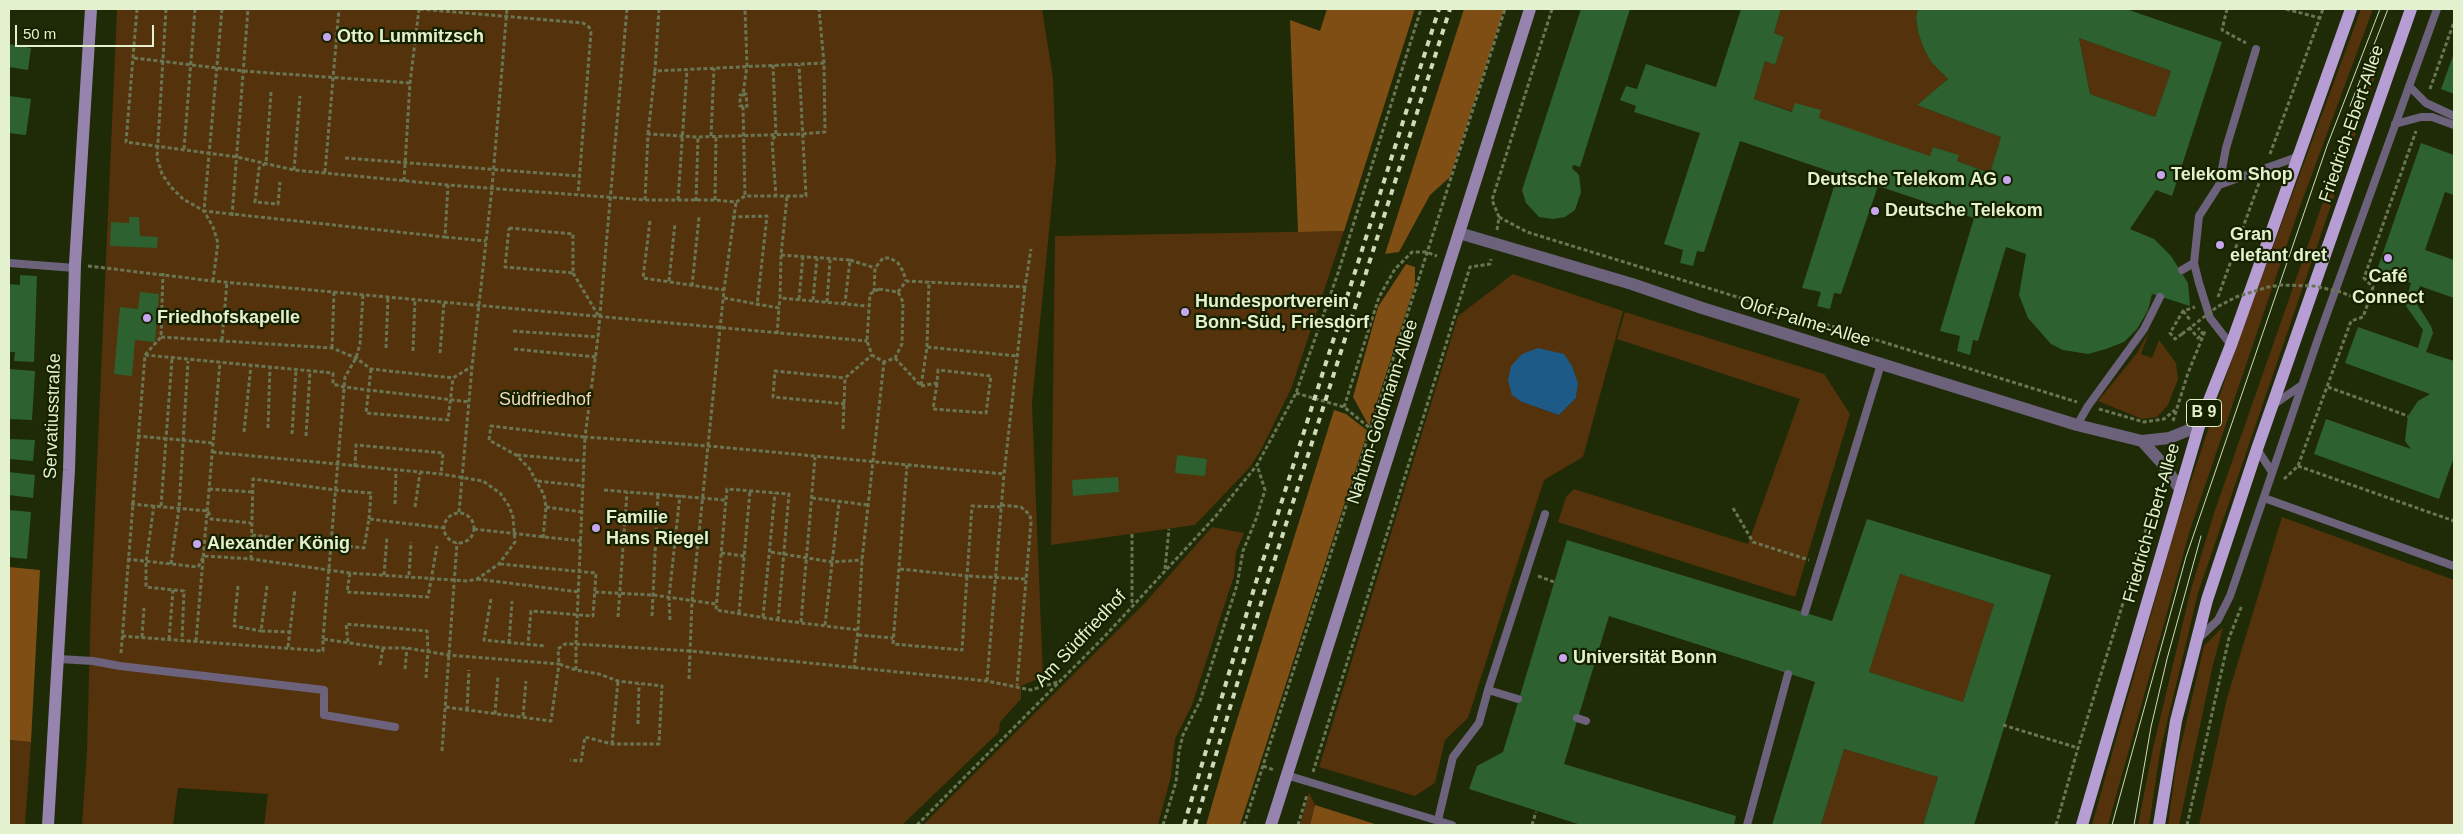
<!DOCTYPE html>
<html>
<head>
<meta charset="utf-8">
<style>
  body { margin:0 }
  #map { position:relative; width:2463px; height:834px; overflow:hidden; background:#1f2a06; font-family:Helvetica,sans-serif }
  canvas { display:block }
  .frame { position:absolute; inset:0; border:10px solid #e3f1ce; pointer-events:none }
  .scale { position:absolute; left:15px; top:25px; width:139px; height:22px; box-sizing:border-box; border:2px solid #e3f1ce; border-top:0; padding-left:6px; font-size:15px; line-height:18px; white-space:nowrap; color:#e3f1ce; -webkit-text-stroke:4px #162100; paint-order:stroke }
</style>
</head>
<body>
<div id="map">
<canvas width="2463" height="834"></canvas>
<div class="frame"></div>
<div class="scale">50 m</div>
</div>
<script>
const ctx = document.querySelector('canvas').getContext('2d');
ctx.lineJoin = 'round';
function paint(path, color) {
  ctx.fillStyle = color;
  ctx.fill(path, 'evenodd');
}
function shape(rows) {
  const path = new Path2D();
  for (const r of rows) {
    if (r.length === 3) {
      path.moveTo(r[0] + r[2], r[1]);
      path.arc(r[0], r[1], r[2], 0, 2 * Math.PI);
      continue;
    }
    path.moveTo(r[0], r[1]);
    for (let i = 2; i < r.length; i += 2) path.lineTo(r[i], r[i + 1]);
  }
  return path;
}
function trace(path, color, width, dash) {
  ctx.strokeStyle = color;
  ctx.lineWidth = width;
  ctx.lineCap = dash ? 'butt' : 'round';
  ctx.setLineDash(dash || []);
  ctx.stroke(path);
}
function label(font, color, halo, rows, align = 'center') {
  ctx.font = font + ' Helvetica,sans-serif';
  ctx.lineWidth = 4.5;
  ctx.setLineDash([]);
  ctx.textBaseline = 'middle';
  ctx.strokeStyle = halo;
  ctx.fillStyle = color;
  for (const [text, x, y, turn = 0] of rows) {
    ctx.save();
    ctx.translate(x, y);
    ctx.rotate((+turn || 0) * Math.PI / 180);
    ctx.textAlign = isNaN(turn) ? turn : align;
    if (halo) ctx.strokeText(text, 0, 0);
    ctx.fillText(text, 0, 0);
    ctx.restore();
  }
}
const green = shape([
  [117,9,1042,9,1053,78,1056,161,1032,403,1043,677,1021,686,1021,699,1000,722,999,732,902,825,264,825,268,794,178,788,173,825,82,825,87,751,91,601],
  [1781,9,1918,9,1916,17,1918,32,1924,49,1931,62,1948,79,1917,105,2001,137,1990,173,1957,161,1958,155,1933,147,1930,156,1754,99,1765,61,1775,65,1784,37,1774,33],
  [2361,9,2373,9,2298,212,2190,530,2108,825,2092,825,2176,525,2238,341],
  [2079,38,2171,71,2155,117,2090,94],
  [2378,45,2385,48,2198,593,2160,752,2149,825,2138,825,2153,748,2191,589,2214,513],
  [1344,231,1291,389,1261,450,1250,467,1195,525,1051,545,1055,236],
  [1513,274,1623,311,1583,457,1544,480,1468,718,1445,740,1435,783,1415,796,1319,767,1458,316],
  [1572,366,1578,383,1576,398,1559,415,1522,402],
  [1625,312,1824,374,1850,414,1795,597,1558,522,1566,497,1574,489,1748,544,1800,399,1617,339],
  [2149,332,2141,354,2152,358,2159,340,2176,363,2178,379,2168,405,2157,417,2142,419,2098,401,2137,353],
  [2282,517,2454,580,2454,825,2199,825,2227,698],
  [1212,527,1244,533,1236,552,1234,576,1192,705,1175,739,1171,776,1158,825,923,825,1143,605],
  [1900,574,1994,604,1963,702,1869,672],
  [2223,627,2212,669,2179,825,2168,825,2176,766,2204,646],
  [9,740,31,742,25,825,9,825],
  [1844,749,1938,777,1923,825,1821,825],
  [1309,792,1315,805,1310,825,1300,825]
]);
const forest = shape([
  [1327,9,1415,9,1344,231,1298,232,1290,20,1320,31],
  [1464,9,1504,9,1450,177,1430,195,1399,252,1385,254],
  [1406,264,1415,267,1415,285,1369,426,1353,397,1378,307],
  [1334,410,1346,414,1368,431,1240,825,1206,825,1231,739],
  [9,567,40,570,31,742,9,740],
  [1315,805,1378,825,1310,825]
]);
const water = shape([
  [1538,348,1564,354,1572,366,1578,383,1576,398,1559,415,1522,402,1512,395,1508,381,1511,366,1522,354]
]);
const building = shape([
  [1581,9,1630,9,1580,167,1573,165,1572,168,1579,175,1581,192,1575,210,1565,217,1553,219,1539,217,1526,203,1522,190],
  [1741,9,1781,9,1774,33,1784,37,1775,65,1765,61,1754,99,1792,112,1795,103,1821,110,1819,118,1930,156,1933,147,1959,155,1957,161,1990,173,2001,137,1917,105,1948,79,1931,62,1924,49,1918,32,1916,17,1918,9,2126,9,2222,42,2172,196,2156,190,2130,229,2154,239,2171,256,2188,283,2190,306,2152,294,2148,310,2137,329,2124,342,2106,349,2088,354,2063,350,2051,344,2028,318,2019,295,2026,254,2006,247,1978,341,1973,340,1970,355,1957,351,1960,336,1940,331,1974,218,1878,186,1841,294,1834,293,1830,309,1817,306,1821,292,1802,288,1838,174,1740,141,1704,252,1697,251,1693,266,1680,263,1683,250,1664,244,1700,133,1634,112,1636,106,1620,100,1626,86,1637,89,1646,64,1716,87],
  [2079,38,2171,71,2155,117,2090,94],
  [9,44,31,48,28,70,9,67],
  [2454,53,2454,94,2441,89],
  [9,96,31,99,26,135,9,133],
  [2421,143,2454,155,2454,195,2445,192,2425,250,2454,260,2454,298,2420,286,2415,301,2431,326,2433,333,2426,352,2454,361,2454,457,2439,499,2314,454,2326,419,2411,449,2405,441,2408,416,2418,401,2430,394,2345,363,2358,327,2418,348,2423,330,2406,306,2406,301,2411,283,2377,270],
  [129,217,139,217,140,236,158,237,157,248,110,246,111,222,129,223],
  [20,275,37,276,34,362,14,361,15,352,9,352,9,284,20,285],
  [140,292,159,294,155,342,135,340,132,376,114,374,120,307,138,309],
  [9,369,35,371,32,420,9,419],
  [9,439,35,440,33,461,9,459],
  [1177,455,1207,459,1205,476,1175,473],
  [9,472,35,475,33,498,9,495],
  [1118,477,1119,492,1073,496,1072,480],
  [9,510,31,512,27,559,9,557],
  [1867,519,2051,575,1974,825,1923,825,1938,777,1844,749,1821,825,1772,825,1815,682,1609,616,1564,764,1736,816,1734,825,1581,825,1469,789,1477,766,1503,752,1567,540,1832,621],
  [1900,574,1994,604,1963,702,1869,672]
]);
const path = shape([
  [137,9,126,142,237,157,294,170,448,185,645,200,715,200,736,202,745,196,806,196,799,65],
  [166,9,157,158,162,174,171,187,183,199,204,211,213,227,218,243,213,281],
  [222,9,204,211,445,237,448,185],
  [420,9,583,23,589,27,591,32,578,194],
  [627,9,598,337,585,437,709,446,1004,474,1025,287],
  [659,9,655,71,824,63],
  [2227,9,2222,30,2246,43],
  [2286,9,2320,18],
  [134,58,243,71,410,83],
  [773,65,776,135,772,140,776,197],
  [2430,89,2454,22],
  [271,92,266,163,259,168,255,202,278,204,280,182],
  [743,95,746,94,747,106,743,106,745,196],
  [743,106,740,106,740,95,743,95,747,65,745,9],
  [648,134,655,71],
  [711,136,714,68],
  [184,149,195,9],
  [2270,154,2323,9],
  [345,158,579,176],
  [294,170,300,96],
  [325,172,339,9],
  [404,181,410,83,419,9],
  [787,197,781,255,780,298,867,306],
  [645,200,648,134,698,137,802,134,825,132,824,63,819,9],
  [678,200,687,70],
  [715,200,716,136],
  [696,201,698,137],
  [232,216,248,9],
  [732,217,767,216,757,306],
  [1499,217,1527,232,2077,402],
  [650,221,643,278,724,290],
  [509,228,573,234,573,273,505,267,509,228],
  [1497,230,1499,217,1492,200,1552,9],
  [445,237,486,241],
  [781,255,850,260,845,303],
  [850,260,875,268],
  [88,266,213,281,867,341],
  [573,273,598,315],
  [669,281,675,223],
  [692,286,699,217],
  [879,289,898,292,903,302,902,344,895,358,884,362,872,355,867,341,870,294,879,289],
  [874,292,875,268,883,258,890,258,898,263,903,271,906,281],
  [898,292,906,281,1025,287,1031,249],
  [2218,297,2259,183],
  [724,298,779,308,780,298],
  [799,299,803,256],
  [813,300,817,258],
  [2360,300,2368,303],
  [827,302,830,260],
  [2183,311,2191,321],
  [2189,327,2198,338,2203,334,2198,328],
  [513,331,598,337],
  [777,334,779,308],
  [2182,334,2175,339,2170,333,2183,311,2195,307],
  [161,337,332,348,356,358,371,369,453,378,471,367],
  [222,340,227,282],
  [927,347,929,281],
  [332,348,334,292],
  [386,348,388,297],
  [514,349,596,357],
  [413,351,415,299],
  [440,353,444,302],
  [145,355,333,373,333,384,344,387,470,402],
  [895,358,921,386,927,347,1017,356],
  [371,369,366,413,448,420,453,378],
  [921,386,937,383,938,370,991,376,986,413,933,409,937,383],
  [2328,387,2408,416],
  [1296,393,1344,407,1371,429],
  [845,404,773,397,775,371,845,378],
  [1344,407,1379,297,1395,269,1412,252,1426,252,1437,256],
  [2099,409,2144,422,2164,419,2175,410],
  [2173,421,2188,373,2205,331],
  [268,428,270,367],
  [843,429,845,378,872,355],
  [244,432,251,365],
  [292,434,296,370],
  [137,436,213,443],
  [306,436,310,371],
  [517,455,584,461],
  [907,465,893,644,962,650,967,576,1026,579],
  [2298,466,2454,521],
  [355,467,356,445,443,453,441,474],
  [2284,479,2298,466,2351,321,2363,317,2368,303,2373,287,2364,278,2416,131],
  [538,481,583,486],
  [209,489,252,492],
  [604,490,725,500],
  [812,498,868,505],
  [131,504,208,511,211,519,251,523],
  [395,504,396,471],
  [154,505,146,562,146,587,184,591,182,640],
  [1001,505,1021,507,1030,515,1031,522,1017,685],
  [161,506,172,359],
  [415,507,420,473],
  [546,507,582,512],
  [1733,508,1753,542,1809,560],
  [459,512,472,367,492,188,507,9],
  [459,528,15],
  [474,529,581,541],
  [1132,534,1132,604],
  [252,535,364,548,369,519,444,528],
  [543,538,546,507,544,495,529,468,516,455,489,440,491,426,585,437,576,644,565,644,558,649,559,664,576,670,599,674,618,681,662,686,659,744,612,744,585,737,581,761,570,760],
  [771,552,832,562,862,560],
  [721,553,744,556],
  [127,559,198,567,204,556,251,559,350,573,468,581,477,579,499,564,515,542,513,517,509,506,500,493,483,481,441,474,212,452],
  [251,559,253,479,335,490,371,493,369,519],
  [171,564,179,508,188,361],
  [500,564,596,573,593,616,531,611,528,644],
  [900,569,967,576,972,506,1001,507],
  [1165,569,1169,529],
  [350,573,347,592,428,597,437,546],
  [384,575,387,537],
  [409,575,411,542],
  [1538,576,1554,582],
  [477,579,579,592],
  [238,586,234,626,261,631],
  [267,586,261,631,290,632],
  [595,592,653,595,716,604],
  [491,599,484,640,545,646],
  [739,613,750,491],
  [652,616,658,494],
  [618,617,627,492],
  [763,617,775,493],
  [670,620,669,597,680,495],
  [778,620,789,494,727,489,716,610,778,620,858,630],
  [801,622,815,457],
  [825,625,839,502],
  [858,635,893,638],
  [122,636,323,651,323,639,383,648,407,648,448,655,559,664,551,721,445,707],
  [142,637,144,608],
  [169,639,173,590],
  [323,639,345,377,356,358,360,344,363,294],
  [196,641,220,362],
  [348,642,346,624,427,631,428,651,426,678],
  [509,643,512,601],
  [288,647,295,589],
  [121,653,145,355,161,337,163,273],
  [380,665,383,648],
  [405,669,407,648],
  [854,669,858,630,862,560,884,362],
  [576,670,576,644,691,651,987,681,1031,690,1058,682],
  [689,679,692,601,724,290,736,202],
  [987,681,1004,474],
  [467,710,469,670],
  [495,714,498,676],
  [523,716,526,681],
  [638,724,639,684],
  [2003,725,2078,748],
  [612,744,618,681],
  [442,751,457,543],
  [1263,766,1274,770],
  [1313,772,1470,267,1490,264,1491,259],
  [917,825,1104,637,1215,517,1257,465,1296,393,1338,273,1421,9],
  [1163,825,1176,782,1179,751,1183,735,1200,701,1237,585,1243,551,1256,519,1265,490,1257,465],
  [1244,825,1505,9],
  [1298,825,1307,795],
  [1532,825,1536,812],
  [2056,825,2078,748,2155,500,2158,483],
  [2187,825,2229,638,2242,605]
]);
const lane = shape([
  [2409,86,2426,103,2454,116],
  [2395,124,2421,117,2432,117,2454,125],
  [2219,185,2226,148,2256,49],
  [9,263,75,268],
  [2182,270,2194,263],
  [2231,345,2210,318,2199,283,2194,263,2199,216,2219,185,2297,157],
  [2273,405,2302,385],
  [2077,425,2088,406,2144,329,2160,297],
  [2257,449,2272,472],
  [2264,498,2454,566],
  [1805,612,1881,364],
  [2199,638,2218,620,2230,596,2320,333,2437,9],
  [59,659,93,661,120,666,324,690,324,715,395,727],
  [1488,690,1518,699],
  [1577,718,1586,721],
  [1286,775,1452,825],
  [1438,820,1453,757,1479,723,1488,690,1545,514],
  [1747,825,1788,674]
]);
const street = shape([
  [1459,233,1632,284,1702,308,2077,425,2142,441,2169,438,2199,426],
  [2142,441,2162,463,2180,489]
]);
const secondary = shape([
  [48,825,69,470,75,264,91,9],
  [1271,825,1530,9]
]);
const primary = shape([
  [2082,825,2199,426,2231,345,2351,9],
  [2159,825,2176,721,2207,600,2257,449,2411,9]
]);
const tram = shape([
  [2350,106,2388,9],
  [2112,825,2186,557,2327,146,2380,9],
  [2134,825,2151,727,2167,659,2201,536]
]);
const rail = shape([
  [1184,825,1256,582,1439,9],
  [1195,825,1266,587,1450,9]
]);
const pathBridge = shape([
  [2182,334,2217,307,2236,297,2268,287,2281,285,2314,286,2341,292,2360,300]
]);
const markers = [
  [327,37,5,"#c7a6ef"],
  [2161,175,5,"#c7a6ef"],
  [2007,180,5,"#c7a6ef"],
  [1875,211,5,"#c7a6ef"],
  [2220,245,5,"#c7a6ef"],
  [2388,258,5,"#c7a6ef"],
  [1185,312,5,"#c7a6ef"],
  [147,318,5,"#c7a6ef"],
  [596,528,5,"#c7a6ef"],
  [197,544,5,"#c7a6ef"],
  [1563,658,5,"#c7a6ef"]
];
const shields = [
  [2204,413,35]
];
const shieldNames = [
  ["B 9",2204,413]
];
const poiNames = [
  ["Otto Lummitzsch",337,37],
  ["Telekom Shop",2171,175],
  ["Deutsche Telekom AG",1997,180,"right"],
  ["Deutsche Telekom",1885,211],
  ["Gran",2230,235],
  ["elefant dret",2230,256],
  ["Café",2388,277,"center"],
  ["Connect",2388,298,"center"],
  ["Hundesportverein",1195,302],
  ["Bonn-Süd, Friesdorf",1195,323],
  ["Friedhofskapelle",157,318],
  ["Familie",606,518],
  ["Hans Riegel",606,539],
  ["Alexander König",207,544],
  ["Universität Bonn",1573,658]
];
const streetNames = [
  ["Friedrich-Ebert-Allee",2352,124,-71],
  ["Olof-Palme-Allee",1805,322,17],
  ["Nahum-Goldmann-Allee",1383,412,-72],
  ["Servatiusstraße",53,416,-88],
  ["Friedrich-Ebert-Allee",2152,523,-74],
  ["Am Südfriedhof",1081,639,-47]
];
const parkNames = [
  ["Südfriedhof",545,400]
];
paint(green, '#54320b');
paint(forest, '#7f4e15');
paint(water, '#1d5a87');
paint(building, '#2e6130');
trace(path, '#6a7653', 3, [4, 2.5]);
trace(lane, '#6d627c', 8);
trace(street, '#6d627c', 12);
trace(secondary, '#9684ae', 12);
trace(primary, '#b69ed4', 12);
trace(tram, '#cedbb8', 1);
trace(rail, '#cedbb8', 4, [6, 6]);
trace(pathBridge, '#6a7653', 3, [4, 2.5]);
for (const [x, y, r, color] of markers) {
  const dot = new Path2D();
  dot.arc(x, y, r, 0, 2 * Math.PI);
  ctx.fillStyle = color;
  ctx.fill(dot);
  trace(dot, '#162100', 2);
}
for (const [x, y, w] of shields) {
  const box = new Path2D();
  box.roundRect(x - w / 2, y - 13.5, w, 27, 4);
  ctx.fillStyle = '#162100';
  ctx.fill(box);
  trace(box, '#e3f1ce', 1);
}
label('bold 16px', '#e3f1ce', null, shieldNames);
label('bold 18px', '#e3f1ce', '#162100', poiNames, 'left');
label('18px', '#e3f1ce', '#162100', streetNames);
label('18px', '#f6d8bc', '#162100', parkNames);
</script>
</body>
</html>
